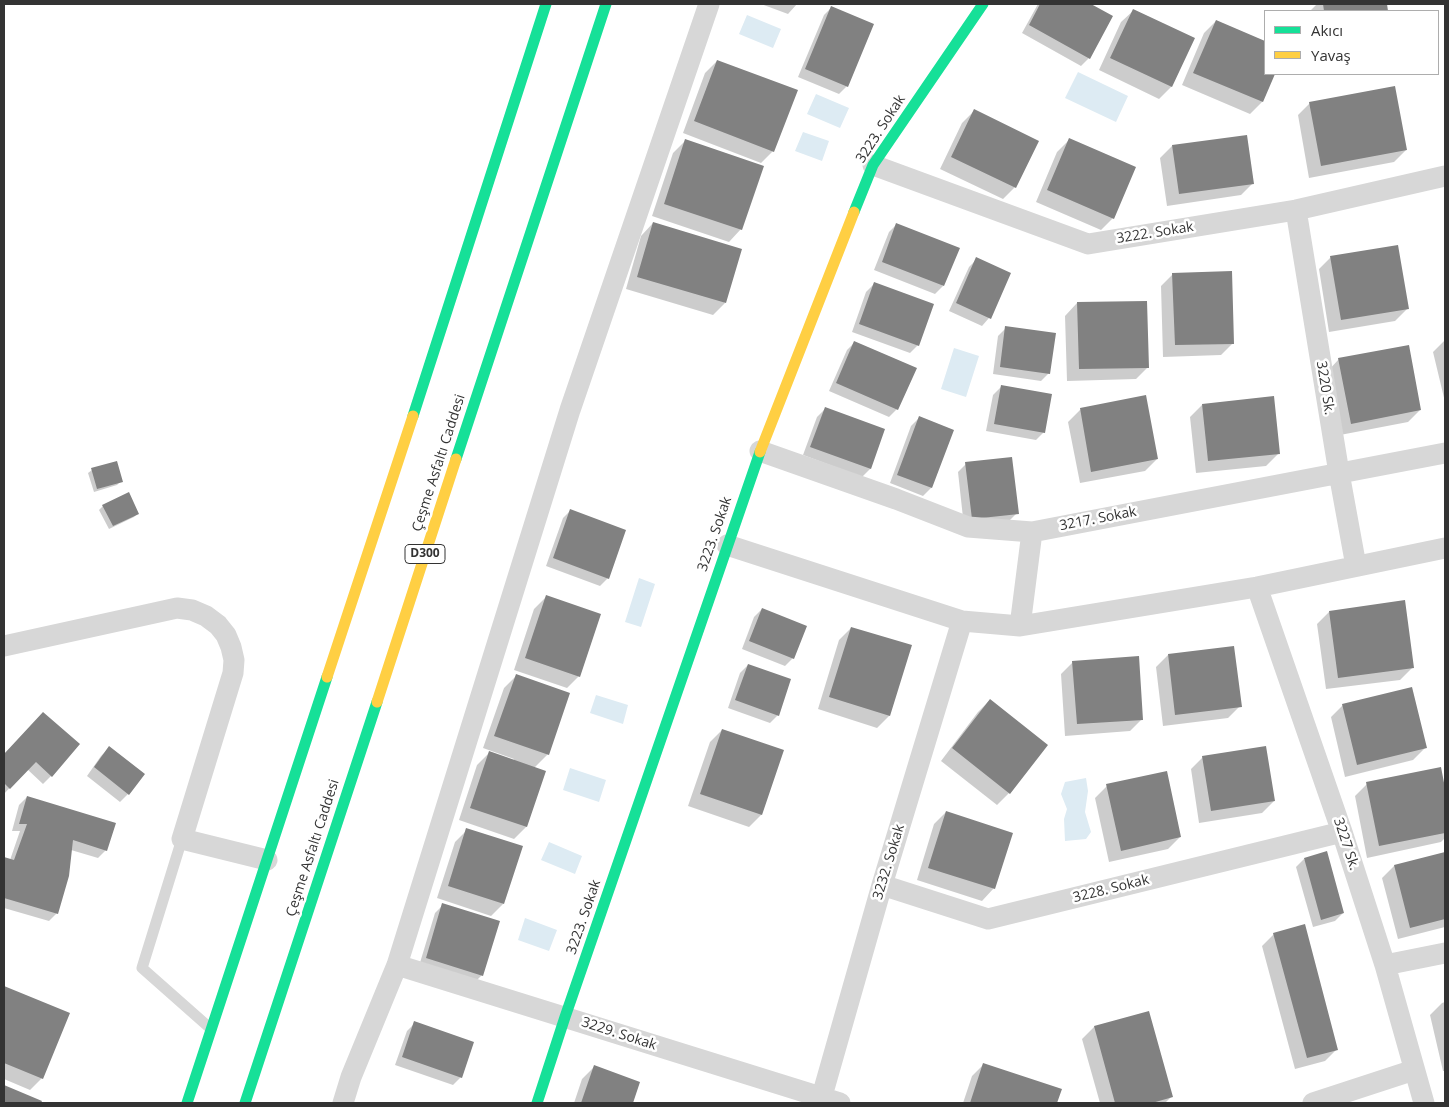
<!DOCTYPE html>
<html>
<head>
<meta charset="utf-8">
<style>
  body { margin:0 }
  #map { position:relative; width:1449px; height:1107px; overflow:hidden; background:#fff; font-family:"Open Sans",sans-serif }
  canvas { display:block }
  .frame { position:absolute; inset:0; border:5px solid #333; pointer-events:none }
  .legend { position:absolute; left:1264px; top:10px; width:175px; height:65px; box-sizing:border-box; background:#fff; border:1px solid #adadad; margin:0; padding:6px 9px; list-style:none; font-size:15px; color:#333 }
  .legend li { display:flex; align-items:center; gap:10px; height:25px }
  .legend b { width:25px; border:1px solid #adadad }
</style>
</head>
<body>
<div id="map">
<canvas width="1449" height="1107"></canvas>
<div class="frame"></div>
<ul class="legend">
<li><b style="height:6px;background:#16e098"></b>Akıcı</li>
<li><b style="height:6px;background:#ffcf43"></b>Yavaş</li>
</ul>
</div>
<script>
const ctx = document.querySelector('canvas').getContext('2d');
ctx.lineJoin = 'round';
function paint(path, color) {
  ctx.fillStyle = color;
  ctx.fill(path, 'evenodd');
}
function shape(rows) {
  const path = new Path2D();
  for (const r of rows) {
    path.moveTo(r[0], r[1]);
    for (let i = 2; i < r.length; i += 2) path.lineTo(r[i], r[i + 1]);
  }
  return path;
}
function trace(path, color, width, dash) {
  ctx.strokeStyle = color;
  ctx.lineWidth = width;
  ctx.lineCap = dash ? 'butt' : 'round';
  ctx.setLineDash(dash || []);
  ctx.stroke(path);
}
function label(font, color, halo, rows, align = 'center') {
  ctx.font = font + ' "Open Sans",sans-serif';
  ctx.lineWidth = 5;
  ctx.setLineDash([]);
  ctx.textBaseline = 'middle';
  ctx.strokeStyle = halo;
  ctx.fillStyle = color;
  for (const [text, x, y, turn = 0] of rows) {
    ctx.save();
    ctx.translate(x, y);
    ctx.rotate((+turn || 0) * Math.PI / 180);
    ctx.textAlign = isNaN(turn) ? turn : align;
    if (halo) ctx.strokeText(text, 0, 0);
    ctx.fillText(text, 0, 0);
    ctx.restore();
  }
}
const water = shape([
  [747,15,781,29,773,48,739,34],
  [1078,72,1128,96,1116,122,1065,98],
  [816,94,849,108,840,128,807,114],
  [803,132,829,141,822,161,795,151],
  [954,348,979,356,966,397,941,389],
  [639,578,655,584,641,627,625,622],
  [596,695,628,705,623,724,590,713],
  [570,768,606,780,599,802,563,790],
  [1086,778,1088,791,1085,812,1091,832,1086,839,1065,841,1064,819,1067,809,1061,794,1065,782],
  [549,842,582,856,575,874,541,860],
  [525,918,557,930,549,951,518,940]
]);
const shadow = shape([
  [761,4,797,4,788,14],
  [1038,4,1088,4,1112,17,1089,58,1081,66,1022,33],
  [1317,4,1386,4,1387,11,1310,11],
  [832,7,847,86,839,94,798,77,824,15],
  [1134,10,1193,38,1171,87,1159,99,1099,70,1121,22],
  [1216,21,1265,42,1265,74,1273,74,1262,102,1250,114,1182,85,1204,33],
  [717,61,773,151,761,163,683,133,705,73],
  [1310,103,1406,150,1394,162,1309,178,1298,115],
  [974,111,1015,187,1003,199,940,169,962,123],
  [1069,140,1113,218,1101,230,1036,202,1057,152],
  [685,141,741,229,729,242,652,216,673,153],
  [1172,146,1253,183,1241,195,1167,206,1160,158],
  [653,223,725,303,713,315,626,289,641,236],
  [897,224,943,286,935,294,874,270,889,232],
  [1331,257,1407,309,1395,321,1329,332,1319,269],
  [977,259,989,318,982,326,949,311,969,267],
  [1173,274,1233,343,1221,355,1163,357,1161,286],
  [874,284,918,345,910,353,852,332,866,292],
  [1077,303,1148,367,1136,379,1067,381,1065,316],
  [1006,328,1049,373,1041,381,993,374,998,336],
  [1445,340,1445,402,1433,352],
  [855,342,897,409,889,417,829,391,847,350],
  [1339,359,1420,410,1408,422,1340,435,1327,372],
  [1001,387,1044,432,1036,440,986,431,993,395],
  [1145,397,1157,459,1145,471,1080,483,1068,422,1080,410],
  [1202,405,1278,454,1266,466,1196,473,1190,417],
  [825,409,884,430,870,469,862,477,803,455,817,417],
  [919,418,931,488,923,496,890,483,911,426],
  [966,464,1017,513,1009,521,964,527,958,472],
  [92,470,121,481,117,485,94,492,88,473],
  [103,506,138,513,134,517,109,529,99,510],
  [571,510,608,578,600,586,546,566,563,518],
  [546,597,579,676,567,688,514,670,534,609],
  [762,609,793,658,785,666,742,649,754,617],
  [1329,612,1412,668,1400,680,1326,689,1317,624],
  [851,628,910,646,889,716,877,728,818,709,839,640],
  [1168,655,1240,706,1228,718,1163,726,1156,667],
  [1073,662,1142,719,1130,731,1065,736,1061,674],
  [748,665,778,715,770,723,728,708,740,673],
  [516,676,548,754,534,768,544,771,526,827,514,839,459,820,477,765,489,753,513,761,514,759,483,748,504,688],
  [990,700,1009,793,997,805,941,761,978,712],
  [1343,705,1425,748,1413,760,1345,777,1331,717],
  [43,714,51,776,43,784,27,769,4,794,4,755],
  [722,730,782,751,761,815,749,827,688,806,710,742],
  [109,748,128,794,120,802,87,776,101,756],
  [1203,757,1274,801,1262,813,1199,823,1191,769],
  [1440,769,1445,794,1445,838,1441,842,1367,858,1355,796,1367,784],
  [1107,786,1180,837,1168,849,1109,862,1095,798],
  [27,797,106,850,98,858,71,850,57,913,49,921,4,908,4,859,10,860,20,831,12,831,19,805],
  [946,812,994,888,982,901,917,880,934,824],
  [467,830,503,904,491,916,437,898,455,842],
  [1445,853,1445,927,1398,939,1382,878,1394,866],
  [1304,859,1343,913,1335,921,1313,927,1296,867],
  [443,905,482,975,474,983,419,966,435,913],
  [1274,934,1337,1049,1325,1061,1295,1069,1262,946],
  [4,988,68,1013,42,1078,30,1090,4,1079],
  [1445,1002,1445,1071,1443,1071,1430,1015,1442,1003],
  [1148,1012,1171,1097,1165,1103,1100,1103,1082,1039,1094,1027],
  [415,1023,461,1077,453,1085,395,1065,407,1031],
  [984,1064,1060,1090,1056,1103,963,1103,972,1076],
  [594,1067,638,1083,631,1103,574,1103,582,1079],
  [4,1087,40,1101,40,1103,4,1103]
]);
const building = shape([
  [1040,4,1091,4,1113,16,1090,59,1029,25],
  [1323,4,1387,4,1388,11,1324,11],
  [831,6,874,24,848,87,805,69],
  [1133,9,1195,38,1172,87,1110,58],
  [1216,20,1265,41,1265,74,1275,74,1263,102,1193,73],
  [717,60,798,90,774,152,694,121],
  [1395,86,1407,150,1321,166,1309,102],
  [974,109,1039,141,1016,188,951,157],
  [1247,135,1254,184,1179,194,1172,145],
  [1069,138,1136,167,1114,219,1047,190],
  [685,139,764,166,742,230,664,204],
  [653,222,742,249,726,303,637,277],
  [896,223,960,248,944,286,882,262],
  [1398,245,1409,309,1341,320,1330,256],
  [976,257,1011,273,991,319,956,303],
  [1232,271,1234,344,1175,345,1172,273],
  [874,282,934,304,919,346,859,324],
  [1147,301,1149,368,1079,369,1077,302],
  [1005,326,1056,333,1050,374,1000,367],
  [854,341,917,368,898,410,836,383],
  [1409,345,1421,410,1351,424,1338,358],
  [1001,385,1052,394,1045,433,994,424],
  [1146,395,1158,459,1091,472,1080,408],
  [1274,396,1280,454,1208,461,1202,404],
  [825,407,885,429,871,469,810,447],
  [919,416,954,430,932,488,897,475],
  [1012,457,1019,514,972,519,965,462],
  [117,461,123,482,97,489,91,468],
  [129,492,139,514,113,526,102,505],
  [570,509,626,530,609,579,553,558],
  [546,595,601,614,580,677,525,658],
  [1405,600,1414,668,1338,678,1329,611],
  [762,608,807,626,794,659,749,641],
  [851,627,912,645,890,716,829,697],
  [1234,646,1242,707,1175,715,1168,654],
  [1139,656,1143,720,1077,724,1072,661],
  [748,664,791,679,779,716,735,700],
  [516,674,570,693,549,755,494,736],
  [1412,687,1427,748,1357,765,1342,704],
  [990,699,1048,745,1010,794,952,748],
  [43,712,80,744,52,777,36,762,10,789,4,783,4,754],
  [722,729,784,750,762,815,700,794],
  [109,746,145,774,129,795,94,767],
  [1266,746,1275,801,1211,811,1202,756],
  [489,751,546,771,527,827,470,808],
  [1441,767,1445,788,1445,833,1379,846,1366,782],
  [1167,771,1181,837,1121,851,1106,784],
  [27,796,116,823,107,851,73,840,69,876,58,914,4,898,4,857,14,860,27,824,19,824],
  [946,811,1013,833,995,889,928,868],
  [466,828,523,846,504,904,448,886],
  [1327,851,1344,913,1321,920,1304,858],
  [1445,852,1445,919,1410,928,1394,865],
  [442,903,500,921,483,976,426,958],
  [1305,924,1338,1050,1307,1058,1273,933],
  [4,986,70,1013,43,1079,4,1063],
  [1149,1011,1173,1097,1152,1103,1115,1103,1094,1026],
  [414,1021,474,1042,462,1078,402,1057],
  [983,1063,1062,1089,1057,1103,970,1103],
  [594,1065,640,1082,633,1103,581,1103],
  [4,1085,42,1101,41,1103,4,1103]
]);
const lane = shape([
  [182,839,142,968,211,1029]
]);
const street = shape([
  [873,165,1088,244,1296,210,1445,176],
  [1296,210,1339,473,1356,566],
  [760,451,896,499,968,527,1032,532,1445,453],
  [727,545,962,621,1020,626,1257,587,1445,548],
  [1257,587,1342,832,1385,965,1424,1103],
  [1020,626,1032,532],
  [4,646,177,608,192,610,206,616,218,625,226,635,231,647,234,660,233,673,182,839,267,860],
  [882,885,988,919,1342,832],
  [397,965,840,1103],
  [1385,965,1445,953],
  [343,1103,351,1077,397,965,570,410,709,4],
  [820,1103,882,885,962,621],
  [1313,1103,1414,1070]
]);
const fast = shape([
  [854,212,873,165,983,4],
  [413,416,546,4],
  [456,459,606,4],
  [187,1103,327,677],
  [245,1103,377,702],
  [537,1103,565,1017,760,452]
]);
const slow = shape([
  [760,452,854,212],
  [327,677,413,416],
  [377,702,456,459]
]);
const shields = [
  [425,554,40]
];
const shieldNames = [
  ["D300",425,554]
];
const streetNames = [
  ["3223. Sokak",881,129,-57],
  ["3222. Sokak",1155,233,-9],
  ["3220 Sk.",1325,388,81],
  ["Çeşme Asfaltı Caddesi",439,463,-72],
  ["3217. Sokak",1098,519,-11],
  ["3223. Sokak",715,534,-71],
  ["3227 Sk.",1346,844,72],
  ["Çeşme Asfaltı Caddesi",313,848,-72],
  ["3232. Sokak",889,862,-73],
  ["3228. Sokak",1111,889,-14],
  ["3223. Sokak",584,917,-71],
  ["3229. Sokak",619,1034,18]
];
paint(water, '#ddebf3');
paint(shadow, '#0003');
paint(building, '#818181');
trace(lane, '#d7d7d7', 11);
trace(street, '#d7d7d7', 21);
trace(fast, '#16e098', 11);
trace(slow, '#ffcf43', 11);
for (const [x, y, w] of shields) {
  const box = new Path2D();
  box.roundRect(x - w / 2, y - 9.5, w, 19, 4);
  ctx.fillStyle = '#fff';
  ctx.fill(box);
  trace(box, '#333', 1);
}
label('bold 12px', '#333', null, shieldNames);
label('14px', '#333', '#fff', streetNames);
</script>
</body>
</html>
